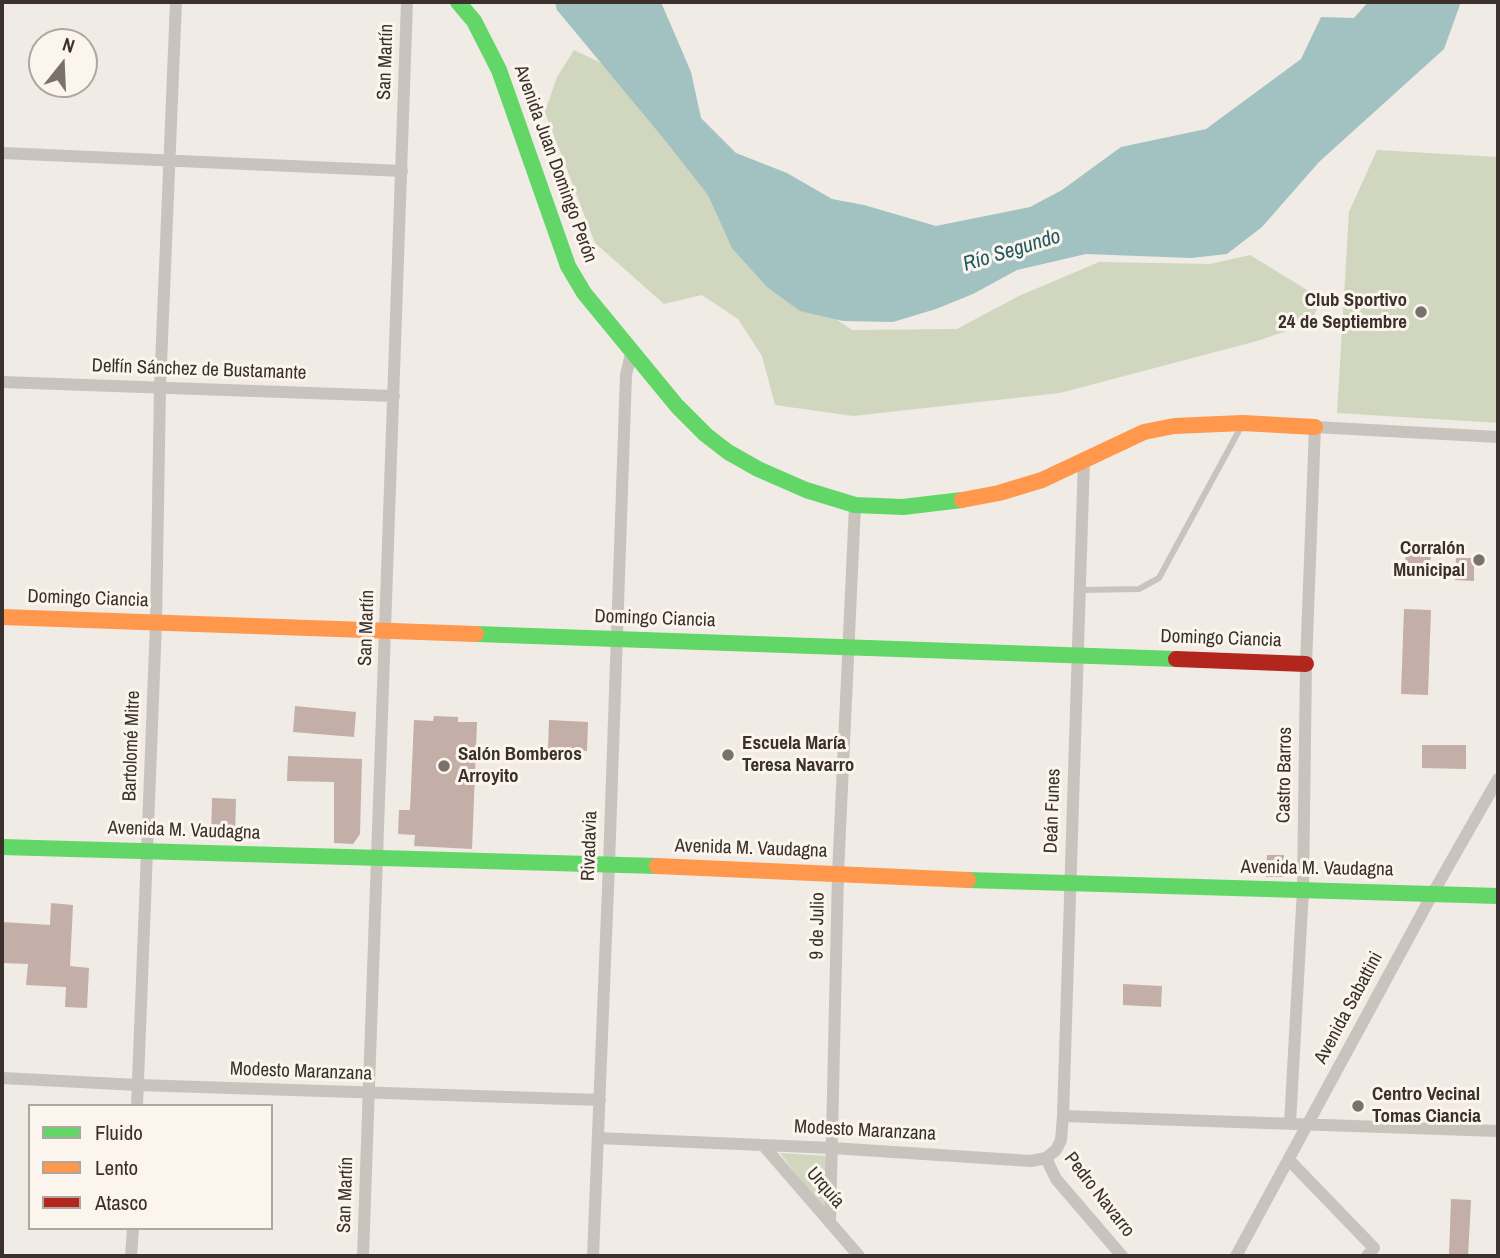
<!DOCTYPE html>
<html>
<head>
<meta charset="utf-8">
<style>
  body { margin:0 }
  #map { position:relative; width:1500px; height:1258px; overflow:hidden; background:#f0ebe5; font-family:"Archivo Narrow",sans-serif }
  canvas { display:block }
  .frame { position:absolute; inset:0; border:4px solid #3b302b; pointer-events:none }
  .legend { position:absolute; left:28px; top:1104px; width:245px; height:126px; box-sizing:border-box; background:#fbf5ee; border:2px solid #aea6a0; margin:0; padding:9px 12px; list-style:none; font-size:21px; color:#3b302b }
  .legend li { display:flex; align-items:center; gap:14px; height:35px }
  .legend b { width:35px; border:2px solid #aea6a0 }
  .north { position:absolute; left:28px; top:28px; width:70px; height:70px; box-sizing:border-box; background:#fbf5ee; border:2px solid #aea6a0; border-radius:50%; rotate:18deg; font-size:19px; font-weight:700; line-height:28px; text-align:center; color:#3b302b }
  .north::after { content:''; display:block; margin:auto; width:24px; height:32px; background:#7a716c; clip-path:polygon(50% 0,100% 100%,50% 72%,0 100%) }
</style>
</head>
<body>
<div id="map">
<canvas width="1500" height="1258"></canvas>
<div class="frame"></div>
<ul class="legend">
<li><b style="height:9px;background:#63d668"></b>Fluido</li>
<li><b style="height:9px;background:#ff974d"></b>Lento</li>
<li><b style="height:9px;background:#b3261e"></b>Atasco</li>
</ul>
<div class="north">N</div>
</div>
<script>
const ctx = document.querySelector('canvas').getContext('2d');
ctx.lineJoin = 'round';
function paint(path, color) {
  ctx.fillStyle = color;
  ctx.fill(path, 'evenodd');
}
function shape(rows) {
  const path = new Path2D();
  for (const r of rows) {
    path.moveTo(r[0], r[1]);
    for (let i = 2; i < r.length; i += 2) path.lineTo(r[i], r[i + 1]);
  }
  return path;
}
function trace(path, color, width, dash) {
  ctx.strokeStyle = color;
  ctx.lineWidth = width;
  ctx.lineCap = dash ? 'butt' : 'round';
  ctx.setLineDash(dash || []);
  ctx.stroke(path);
}
function label(font, color, halo, rows, align = 'center') {
  ctx.font = font + ' "Archivo Narrow",sans-serif';
  ctx.lineWidth = 6;
  ctx.setLineDash([]);
  ctx.textBaseline = 'middle';
  ctx.strokeStyle = halo;
  ctx.fillStyle = color;
  for (const [text, x, y, turn = 0] of rows) {
    ctx.save();
    ctx.translate(x, y);
    ctx.rotate((+turn || 0) * Math.PI / 180);
    ctx.textAlign = isNaN(turn) ? turn : align;
    if (halo) ctx.strokeText(text, 0, 0);
    ctx.fillText(text, 0, 0);
    ctx.restore();
  }
}
const green = shape([
  [574,50,624,74,783,283,852,330,957,329,1019,296,1099,262,1210,264,1250,255,1322,299,1310,323,1257,341,1060,393,853,416,775,405,762,356,738,319,702,295,664,304,595,243,545,112,557,77],
  [1377,150,1498,157,1498,423,1337,413,1349,212],
  [780,1153,827,1156,824,1210]
]);
const water = shape([
  [555,2,661,2,691,72,701,118,736,153,787,173,832,199,864,205,936,226,1030,207,1062,190,1121,147,1206,129,1301,59,1321,17,1354,18,1368,2,1461,2,1444,49,1319,162,1262,227,1227,254,1191,258,1086,254,1017,270,973,294,936,309,893,322,843,321,800,311,767,287,732,248,708,195,664,139,557,10]
]);
const building = shape([
  [1406,545,1431,546,1430,578,1405,577],
  [1456,558,1474,558,1474,581,1455,580],
  [1404,609,1431,610,1428,695,1401,694],
  [295,706,356,712,354,737,293,732],
  [434,716,458,717,458,722,477,722,472,849,414,846,415,835,398,834,399,810,410,810,414,720,433,721],
  [549,720,588,722,587,751,548,749],
  [1422,745,1466,745,1466,769,1422,768],
  [288,756,362,759,360,834,353,844,334,843,334,782,287,781],
  [212,798,236,799,235,838,211,838],
  [1267,855,1284,855,1284,877,1266,877],
  [51,903,73,905,70,966,89,968,87,1008,65,1007,66,987,26,985,28,964,2,963,2,922,50,925],
  [1123,984,1162,986,1161,1007,1123,1005],
  [1451,1199,1471,1200,1468,1256,1449,1256]
]);
const lane = shape([
  [1080,590,1139,589,1159,578,1242,425]
]);
const street = shape([
  [2,153,402,171],
  [2,382,394,396],
  [2,1078,138,1085,600,1100],
  [137,1106,156,623,160,388,176,2],
  [1063,1116,1498,1131],
  [1290,1124,1303,889,1306,664,1315,427,1498,437],
  [598,1138,832,1148,1031,1161,1046,1158,1056,1150,1061,1140,1063,1116,1084,459],
  [763,1145,859,1256],
  [1046,1158,1056,1179,1122,1256],
  [1289,1160,1374,1248,1367,1256],
  [830,1223,838,874,855,505],
  [131,1256,133,1228],
  [363,1256,407,2],
  [593,1256,609,864,626,375,631,354],
  [1236,1256,1433,893,1498,779]
]);
const fast = shape([
  [458,2,474,21,499,70,568,266,584,293,677,406,706,435,728,452,758,469,806,490,855,505,903,507,962,500],
  [476,634,1176,659],
  [2,847,657,866],
  [968,880,1498,896]
]);
const slow = shape([
  [962,500,999,493,1042,480,1144,432,1174,426,1243,423,1315,427],
  [2,617,476,634],
  [657,866,968,880]
]);
const jam = shape([
  [1176,659,1306,664]
]);
const markers = [
  [1421,312,7,"#7a716c"],
  [1479,560,7,"#7a716c"],
  [728,755,7,"#7a716c"],
  [444,766,7,"#7a716c"],
  [1358,1106,7,"#7a716c"]
];
const streetNames = [
  ["San Martín",386,62,-88],
  ["Avenida Juan Domingo Perón",555,164,70],
  ["Delfín Sánchez de Bustamante",199,370,2],
  ["Domingo Ciancia",88,599,2],
  ["Domingo Ciancia",655,619,2],
  ["San Martín",367,628,-88],
  ["Domingo Ciancia",1221,639,2],
  ["Bartolomé Mitre",132,746,-88],
  ["Castro Barros",1285,775,-89],
  ["Deán Funes",1053,811,-88],
  ["Avenida M. Vaudagna",184,831,2],
  ["Rivadavia",590,846,-88],
  ["Avenida M. Vaudagna",751,849,2],
  ["Avenida M. Vaudagna",1317,869,1],
  ["9 de Julio",818,926,-89],
  ["Avenida Sabattini",1349,1008,-62],
  ["Modesto Maranzana",301,1072,2],
  ["Modesto Maranzana",865,1131,3],
  ["Urquía",825,1188,49],
  ["San Martín",346,1195,-88],
  ["Pedro Navarro",1099,1195,52]
];
const poiNames = [
  ["Club Sportivo",1407,301,"right"],
  ["24 de Septiembre",1407,323,"right"],
  ["Corralón",1465,549,"right"],
  ["Municipal",1465,571,"right"],
  ["Escuela María",742,744],
  ["Teresa Navarro",742,766],
  ["Salón Bomberos",458,755],
  ["Arroyito",458,777],
  ["Centro Vecinal",1372,1095],
  ["Tomas Ciancia",1372,1117]
];
const waterNames = [
  ["Río Segundo",1012,251,-17]
];
paint(green, '#d1d6bf');
paint(water, '#a1c2c1');
paint(building, '#c3afa7');
trace(lane, '#c9c3be', 6);
trace(street, '#c9c3be', 12);
trace(fast, '#63d668', 16);
trace(slow, '#ff974d', 16);
trace(jam, '#b3261e', 16);
for (const [x, y, r, color] of markers) {
  const dot = new Path2D();
  dot.arc(x, y, r, 0, 2 * Math.PI);
  ctx.fillStyle = color;
  ctx.fill(dot);
  trace(dot, '#fbf5ee', 2.5);
}
label('19px', '#3b302b', '#fbf5ee', streetNames);
label('bold 19px', '#3b302b', '#fbf5ee', poiNames, 'left');
label('italic 21px', '#1f5a5e', '#fbf5ee', waterNames);
</script>
</body>
</html>
